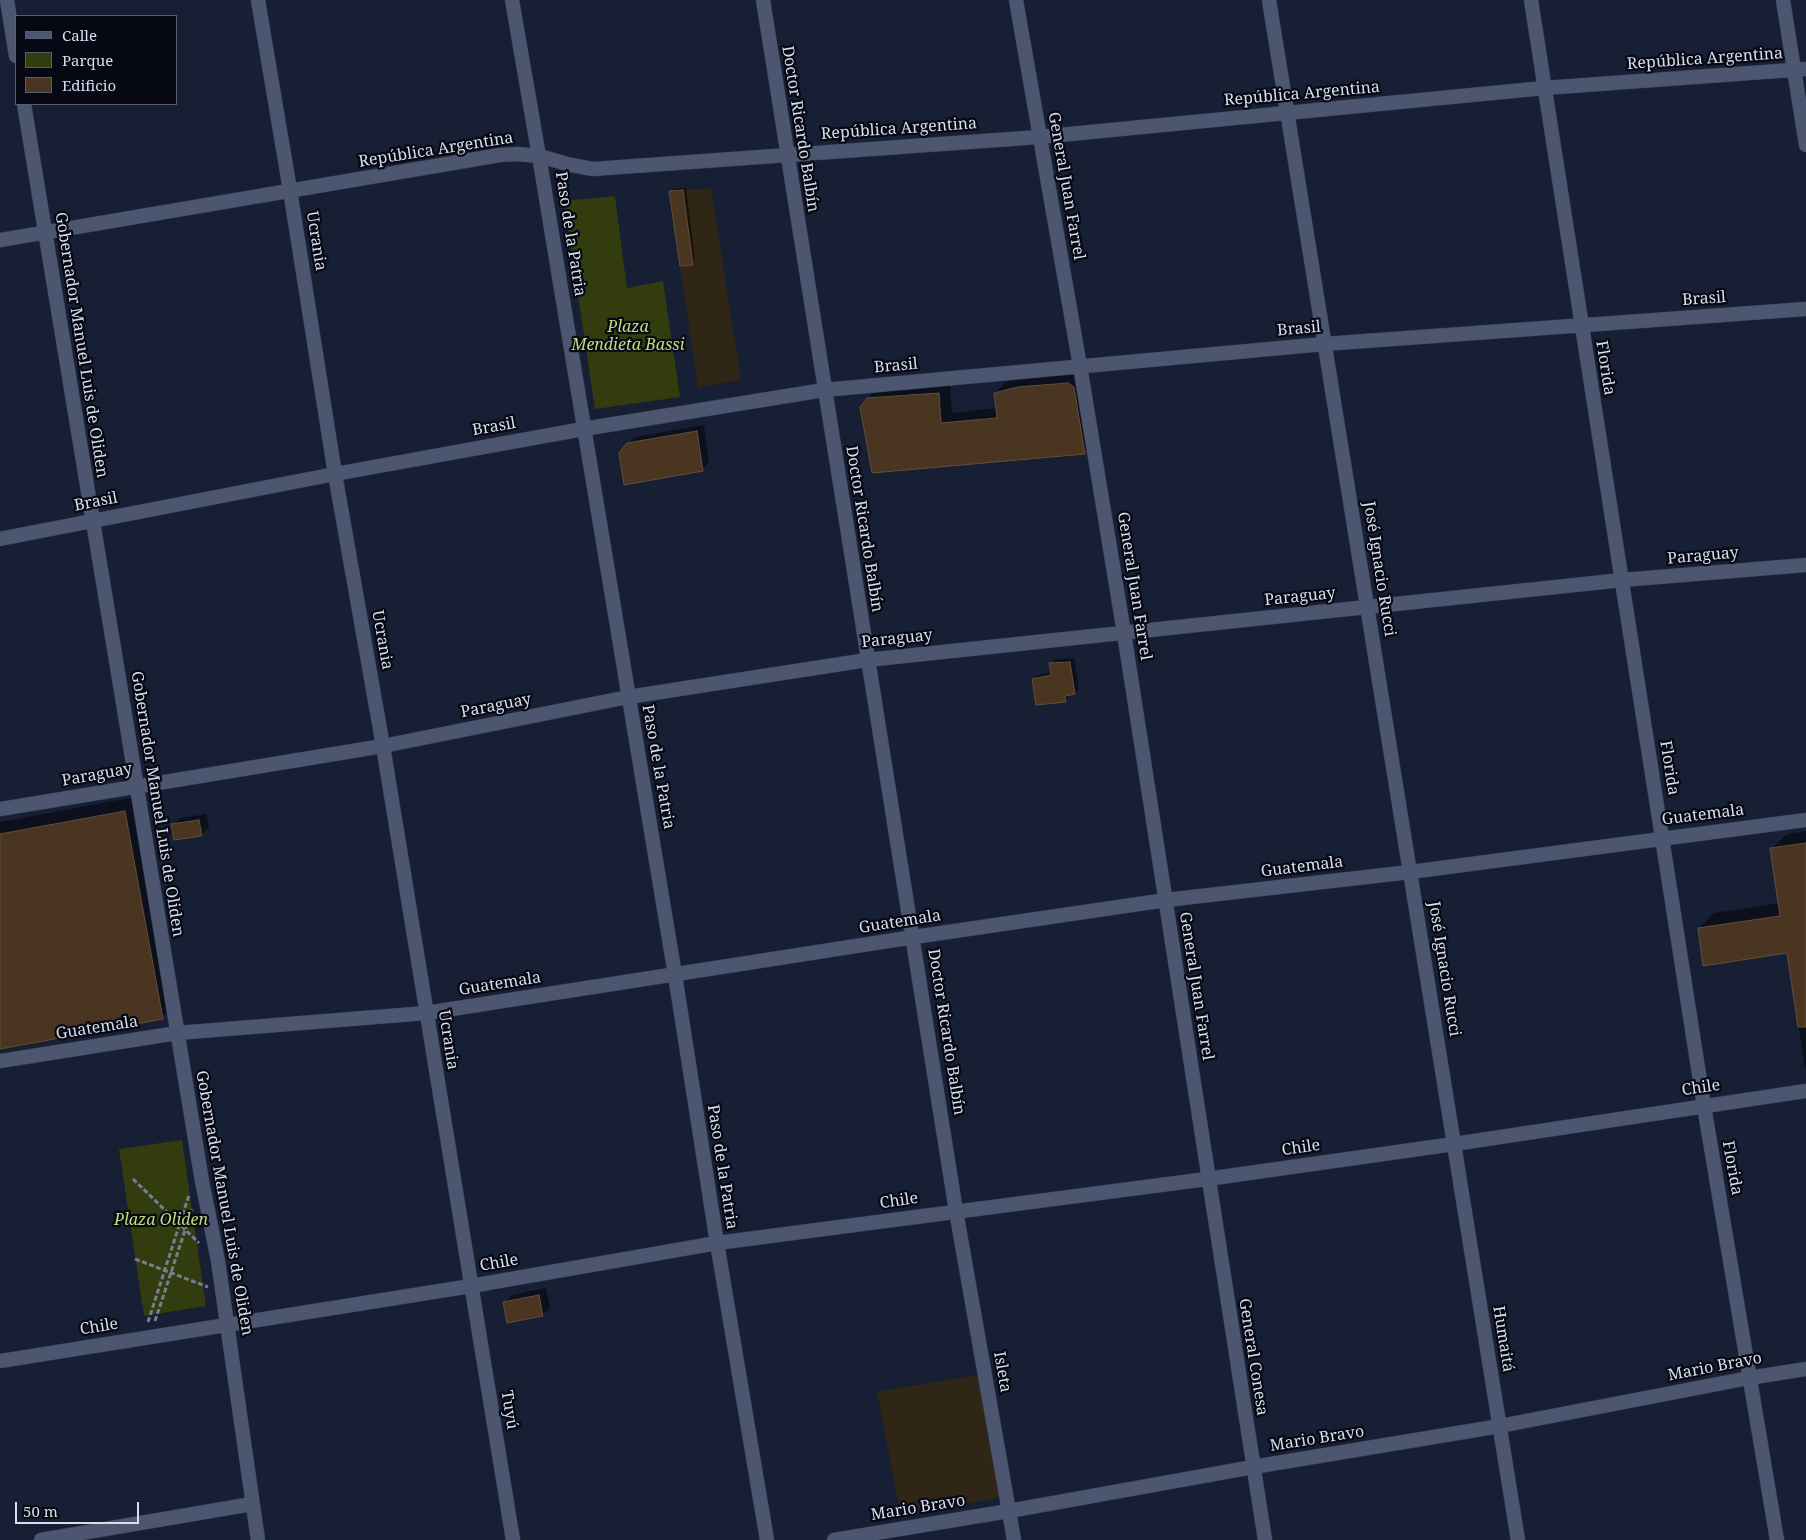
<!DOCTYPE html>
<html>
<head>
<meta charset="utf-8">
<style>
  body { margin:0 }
  #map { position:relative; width:1806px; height:1540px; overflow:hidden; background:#171f35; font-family:"Noto Serif",serif }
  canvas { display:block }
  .legend { position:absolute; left:15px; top:15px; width:162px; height:90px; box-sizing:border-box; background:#060913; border:1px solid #5a5e6a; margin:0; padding:6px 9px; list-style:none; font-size:15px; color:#d8deed }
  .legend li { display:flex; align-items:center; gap:10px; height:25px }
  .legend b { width:25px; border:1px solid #5a5e6a }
  .scale { position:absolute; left:15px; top:1502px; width:124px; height:22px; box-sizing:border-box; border:2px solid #d8deed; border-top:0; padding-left:6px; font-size:15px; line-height:18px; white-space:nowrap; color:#d8deed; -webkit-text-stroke:4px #060913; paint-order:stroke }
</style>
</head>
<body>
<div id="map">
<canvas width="1806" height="1540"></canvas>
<ul class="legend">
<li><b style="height:6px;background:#4c5670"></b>Calle</li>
<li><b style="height:14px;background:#323c0e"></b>Parque</li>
<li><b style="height:14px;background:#4a3521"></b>Edificio</li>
</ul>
<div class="scale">50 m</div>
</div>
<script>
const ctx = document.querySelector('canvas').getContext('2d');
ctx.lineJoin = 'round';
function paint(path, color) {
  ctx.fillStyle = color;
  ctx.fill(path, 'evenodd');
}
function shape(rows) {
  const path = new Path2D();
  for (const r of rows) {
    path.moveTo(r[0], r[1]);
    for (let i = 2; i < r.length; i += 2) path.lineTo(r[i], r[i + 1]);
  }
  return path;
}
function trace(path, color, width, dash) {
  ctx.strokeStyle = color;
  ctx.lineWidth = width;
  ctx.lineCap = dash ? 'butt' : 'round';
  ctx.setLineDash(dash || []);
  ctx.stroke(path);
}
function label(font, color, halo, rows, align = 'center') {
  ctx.font = font + ' "Noto Serif",serif';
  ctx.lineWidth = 4.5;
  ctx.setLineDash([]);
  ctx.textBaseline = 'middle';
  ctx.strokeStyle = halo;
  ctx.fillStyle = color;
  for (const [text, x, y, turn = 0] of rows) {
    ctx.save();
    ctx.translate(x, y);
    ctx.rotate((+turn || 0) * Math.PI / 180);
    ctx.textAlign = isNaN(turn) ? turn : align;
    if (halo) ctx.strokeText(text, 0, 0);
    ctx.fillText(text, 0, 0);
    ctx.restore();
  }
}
const industrial = shape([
  [711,188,741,380,698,388,669,191],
  [981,1374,1002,1497,901,1516,877,1392]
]);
const green = shape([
  [615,196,627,288,663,281,680,397,595,409,564,201],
  [182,1140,206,1306,144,1316,119,1149]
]);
const shadow = shape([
  [686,188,695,260,692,264,670,192,673,189],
  [1080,372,1095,441,1084,453,873,472,868,398,879,387,950,382,952,413,997,408,995,393,1006,382,1030,376],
  [704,425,709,462,702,470,628,444,636,437],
  [1074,658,1079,689,1075,693,1069,694,1069,696,1065,701,1033,679,1038,675,1052,672,1050,664,1055,659],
  [140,796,177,1002,162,1017,0,1048,0,822],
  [206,814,209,827,201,835,173,825,180,818],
  [1806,831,1806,1069,1805,1069,1788,952,1699,928,1714,913,1779,903,1771,849,1787,834],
  [546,1288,550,1307,543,1315,508,1322,505,1302,512,1295]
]);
const building = shape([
  [683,190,693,265,680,266,669,191,683,190],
  [1068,383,1074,387,1085,454,872,473,860,407,867,398,939,393,941,423,997,418,994,393,1018,387,1068,383],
  [697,431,703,471,624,485,619,453,627,443,697,431],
  [1070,662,1075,694,1065,696,1066,702,1036,705,1032,679,1051,675,1049,663,1070,662],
  [125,811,163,1019,0,1049,0,834,125,811],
  [199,820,202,836,174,840,171,824,199,820],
  [1806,843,1806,1027,1798,1027,1787,953,1703,966,1698,928,1780,916,1770,848,1806,843],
  [539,1295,543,1316,507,1323,503,1302,539,1295]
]);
const path = shape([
  [133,1179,199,1243],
  [135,1259,208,1287],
  [155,1321,192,1209],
  [148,1322,189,1195]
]);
const minor = shape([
  [7,0,16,56],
  [258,0,290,190,335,474,383,746,513,1540],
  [512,0,539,156,675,975,717,1243,767,1540],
  [763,0,956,1211,1014,1540],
  [1016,0,1080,366,1124,633,1265,1540],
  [1269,0,1518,1540],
  [1531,0,1704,1106,1777,1540],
  [1783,0,1806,145],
  [24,104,202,1181,218,1261,258,1540],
  [0,240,500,155,517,154,539,156,571,165,593,169,1039,137,1544,88,1806,69],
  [0,539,335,474,583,429,824,390,1324,344,1806,309],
  [0,809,383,746,628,697,867,660,1622,580,1806,565],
  [0,1061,177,1033,426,1013,914,937,1166,900,1410,872,1806,820],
  [0,1361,471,1286,717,1243,1207,1179,1454,1144,1806,1091],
  [41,1540,252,1504],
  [834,1540,1009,1511,1253,1467,1500,1426,1749,1378,1806,1369]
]);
const streetNames = [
  ["República Argentina",1705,59,-4],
  ["República Argentina",1302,94,-5],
  ["Doctor Ricardo Balbín",800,129,81],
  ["República Argentina",899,129,-4],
  ["República Argentina",436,150,-9],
  ["General Juan Farrel",1066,186,80],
  ["Paso de la Patria",570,234,81],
  ["Ucrania",316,241,81],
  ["Brasil",1704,299,-4],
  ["Brasil",1299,329,-5],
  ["Gobernador Manuel Luis de Oliden",81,345,81],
  ["Brasil",896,366,-5],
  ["Florida",1605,368,81],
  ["Brasil",494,427,-10],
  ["Brasil",96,502,-11],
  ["Doctor Ricardo Balbín",864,529,81],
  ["Paraguay",1703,556,-5],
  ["José Ignacio Rucci",1379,569,81],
  ["General Juan Farrel",1134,586,81],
  ["Paraguay",1300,597,-6],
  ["Paraguay",897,639,-6],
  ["Ucrania",382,640,80],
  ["Paraguay",496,706,-11],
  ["Paso de la Patria",658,767,80],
  ["Florida",1669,768,81],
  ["Paraguay",97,775,-10],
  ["Gobernador Manuel Luis de Oliden",157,804,81],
  ["Guatemala",1703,815,-7],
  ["Guatemala",1302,867,-7],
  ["Guatemala",900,922,-9],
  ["José Ignacio Rucci",1444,969,81],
  ["Guatemala",500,984,-9],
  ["General Juan Farrel",1196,986,81],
  ["Guatemala",97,1028,-9],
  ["Doctor Ricardo Balbín",946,1032,81],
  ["Ucrania",448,1040,81],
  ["Chile",1701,1088,-8],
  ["Chile",1301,1148,-8],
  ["Paso de la Patria",722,1167,81],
  ["Florida",1732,1168,80],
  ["Chile",899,1201,-8],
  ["Gobernador Manuel Luis de Oliden",224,1203,80],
  ["Chile",499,1263,-10],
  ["Chile",99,1327,-9],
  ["Humaitá",1503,1339,81],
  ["General Conesa",1253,1357,81],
  ["Mario Bravo",1715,1367,-11],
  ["Isleta",1002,1372,80],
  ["Tuyú",509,1410,81],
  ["Mario Bravo",1317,1439,-9],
  ["Mario Bravo",918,1508,-9]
];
const parkNames = [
  ["Plaza",628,327],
  ["Mendieta Bassi",628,345],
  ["Plaza Oliden",161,1220]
];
paint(industrial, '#2f2616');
paint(green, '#323c0e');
paint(shadow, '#0007');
paint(building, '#4a3521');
trace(building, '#644e39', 1);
trace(minor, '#373b4e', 15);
trace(path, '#777e90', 3, [5, 2.5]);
trace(minor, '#4c5670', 14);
label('16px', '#d8deed', '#060913', streetNames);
label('italic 16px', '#c3dc7d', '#060913', parkNames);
</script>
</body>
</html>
